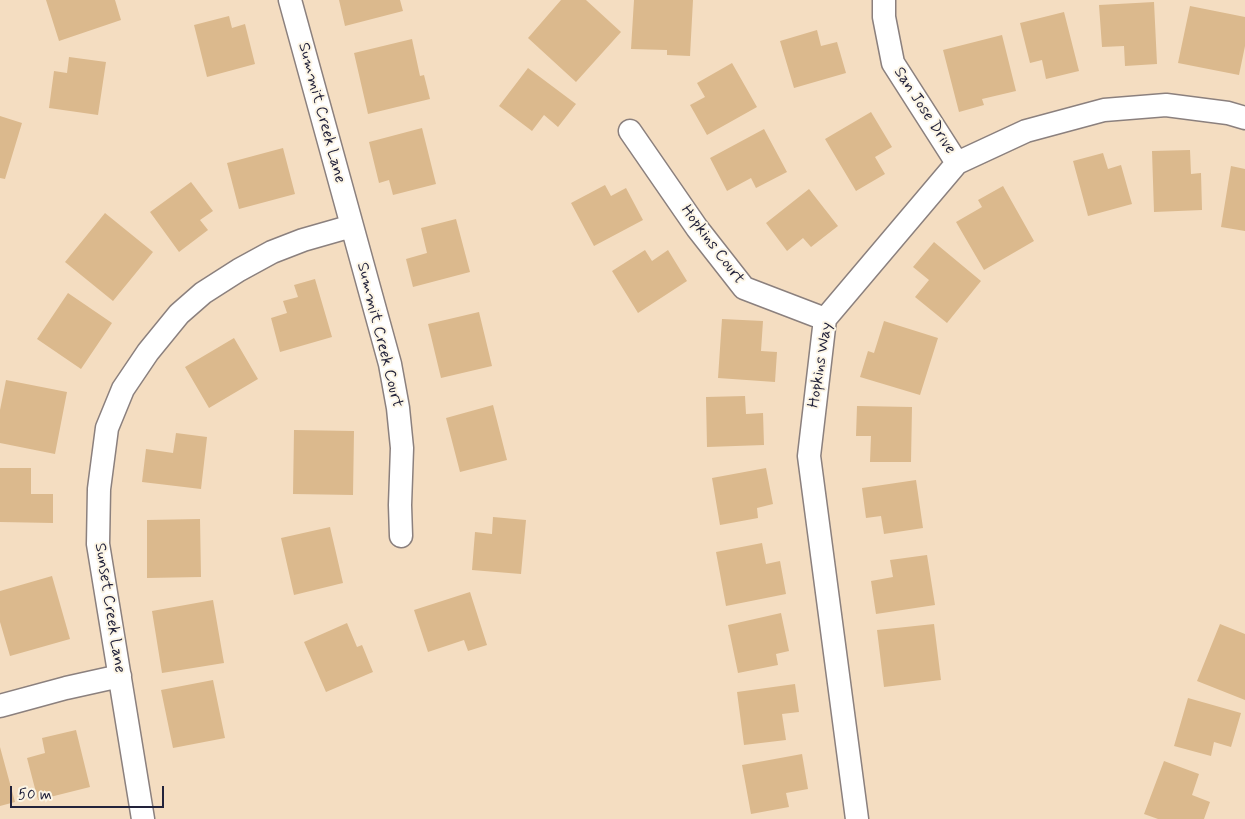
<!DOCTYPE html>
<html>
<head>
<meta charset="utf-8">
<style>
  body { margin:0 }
  #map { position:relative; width:1245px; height:819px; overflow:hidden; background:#f4ddc1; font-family:Mynerve,sans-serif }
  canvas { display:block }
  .scale { position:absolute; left:10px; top:786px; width:154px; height:22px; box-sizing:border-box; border:2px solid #22223b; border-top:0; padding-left:6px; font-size:15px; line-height:18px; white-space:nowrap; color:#22223b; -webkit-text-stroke:4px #fcf5e5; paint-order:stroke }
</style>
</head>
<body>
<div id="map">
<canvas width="1245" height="819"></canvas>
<div class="scale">50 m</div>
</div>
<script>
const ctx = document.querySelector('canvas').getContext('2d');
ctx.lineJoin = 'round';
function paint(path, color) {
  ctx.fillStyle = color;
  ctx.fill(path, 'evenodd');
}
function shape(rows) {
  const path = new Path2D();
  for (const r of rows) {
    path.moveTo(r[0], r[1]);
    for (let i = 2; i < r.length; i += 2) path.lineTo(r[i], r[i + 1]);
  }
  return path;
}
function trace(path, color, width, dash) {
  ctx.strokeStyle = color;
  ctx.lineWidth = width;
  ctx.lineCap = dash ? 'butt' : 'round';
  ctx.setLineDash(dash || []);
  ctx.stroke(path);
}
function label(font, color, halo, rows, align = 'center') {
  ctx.font = font + ' Mynerve,sans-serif';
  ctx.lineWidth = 4;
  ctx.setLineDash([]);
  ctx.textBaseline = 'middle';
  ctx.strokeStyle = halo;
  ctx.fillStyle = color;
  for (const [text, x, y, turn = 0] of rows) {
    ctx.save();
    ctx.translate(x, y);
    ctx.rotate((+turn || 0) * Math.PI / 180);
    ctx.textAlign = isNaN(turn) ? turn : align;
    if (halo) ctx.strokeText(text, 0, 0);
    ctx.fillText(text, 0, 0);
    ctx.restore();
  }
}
const building = shape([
  [46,0,115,0,121,20,59,41],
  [339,0,400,0,403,11,345,26],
  [561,0,586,0,621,32,576,82,528,38],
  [634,0,693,0,690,56,667,55,667,50,631,49],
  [1154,2,1157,64,1125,66,1124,46,1102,47,1099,5],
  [1190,6,1245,17,1245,46,1239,75,1178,63],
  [1064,12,1079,71,1046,79,1042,60,1030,63,1020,23],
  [229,16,232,28,245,24,255,64,207,77,194,25],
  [817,30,821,46,837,42,846,73,794,88,780,41],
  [1002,35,1016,91,982,99,984,105,959,112,943,50],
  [412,39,420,76,424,75,430,99,368,114,354,53],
  [69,57,106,62,98,115,49,108,54,71,67,73],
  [732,63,757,107,707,135,690,105,705,97,697,83],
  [528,68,576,104,558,127,544,115,532,131,499,106],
  [871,112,892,147,875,157,885,174,856,191,825,139],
  [0,116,22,123,5,179,0,178],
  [422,128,436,184,393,195,389,180,379,183,369,142],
  [764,129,787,172,756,188,751,178,727,191,710,158],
  [283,148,295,194,239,209,227,163],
  [1190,150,1191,174,1201,173,1202,210,1154,212,1152,151],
  [1103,153,1108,169,1121,165,1132,204,1088,216,1073,161],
  [1231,166,1245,169,1245,231,1221,227],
  [191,182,213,211,200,220,208,230,179,252,150,212],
  [605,185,611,196,626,188,643,220,594,246,571,203],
  [1003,186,1034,241,984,270,956,222,982,207,978,200],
  [809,189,838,226,811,247,803,238,787,251,766,223],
  [105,213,153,252,113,301,65,262],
  [456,219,470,272,413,287,406,259,427,253,421,228],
  [934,242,981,281,947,323,915,297,929,280,913,267],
  [645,250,652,261,668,250,687,281,638,313,612,271],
  [315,279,332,337,280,352,271,318,287,313,283,301,298,297,294,285],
  [68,293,112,323,81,369,37,339],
  [479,312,492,366,441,378,428,324],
  [722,319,763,321,761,351,777,352,775,382,718,378],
  [884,321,938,338,920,395,860,377,868,351,874,353],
  [234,338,258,379,209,408,185,367],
  [6,380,67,392,55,454,0,443,0,410],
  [745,396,746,414,763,413,764,445,707,447,706,397],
  [493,405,507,460,460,472,446,418],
  [857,406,912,407,911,462,870,462,871,436,856,436],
  [294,430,354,431,353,495,293,494],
  [176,433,207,437,201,489,142,482,146,449,173,453],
  [0,468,31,468,31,494,53,494,53,523,0,522],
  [766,468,773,504,757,508,758,518,720,525,712,478],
  [916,480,923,528,884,534,881,516,866,518,862,488],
  [493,517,526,520,521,574,472,570,475,532,492,534],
  [200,519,201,577,147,578,147,520],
  [330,527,343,583,294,595,281,538],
  [762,543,766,564,780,561,786,594,726,606,716,552],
  [927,555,935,605,876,614,871,581,893,577,890,560],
  [52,576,70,639,10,656,0,622,0,591],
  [470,592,487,645,468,651,464,640,428,652,414,610],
  [213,600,224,663,162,673,152,611],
  [781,613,789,651,776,654,778,665,738,673,728,625],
  [347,623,357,647,362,645,373,672,326,692,304,642],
  [934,624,941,680,884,687,877,630],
  [1220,624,1245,634,1245,700,1197,681],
  [213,680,225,738,173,748,161,690],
  [795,684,799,712,782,714,786,740,744,745,737,692],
  [1188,698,1241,713,1231,747,1214,742,1211,756,1174,746],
  [76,730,90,787,38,800,27,758,45,753,42,738],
  [0,747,15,802,0,806],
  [802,754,808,789,786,793,789,807,751,814,742,765],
  [1164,761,1199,774,1192,795,1210,802,1204,819,1158,819,1144,814]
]);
const minor = shape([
  [290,0,390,364,398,408,402,448,400,505,401,536],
  [884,0,884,17,893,63,957,163],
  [630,131,697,228,744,288,825,319],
  [0,706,66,688,120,676],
  [143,819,98,544,99,489,107,428,123,389,148,352,179,314,203,293,239,270,272,252,303,240,352,226],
  [857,819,809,456,825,319,957,163,1026,131,1104,110,1166,105,1228,113,1245,118]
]);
const streetNames = [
  ["San Jose Drive",924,111,57],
  ["Summit Creek Lane",321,113,75],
  ["Hopkins Court",712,245,53],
  ["Summit Creek Court",379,335,76],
  ["Hopkins Way",821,365,-81],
  ["Sunset Creek Lane",109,608,81]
];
paint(building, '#dbb98d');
trace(minor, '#8b807e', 25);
trace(minor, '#fff', 22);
label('16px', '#22223b', '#fcf5e5', streetNames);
</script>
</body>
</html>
